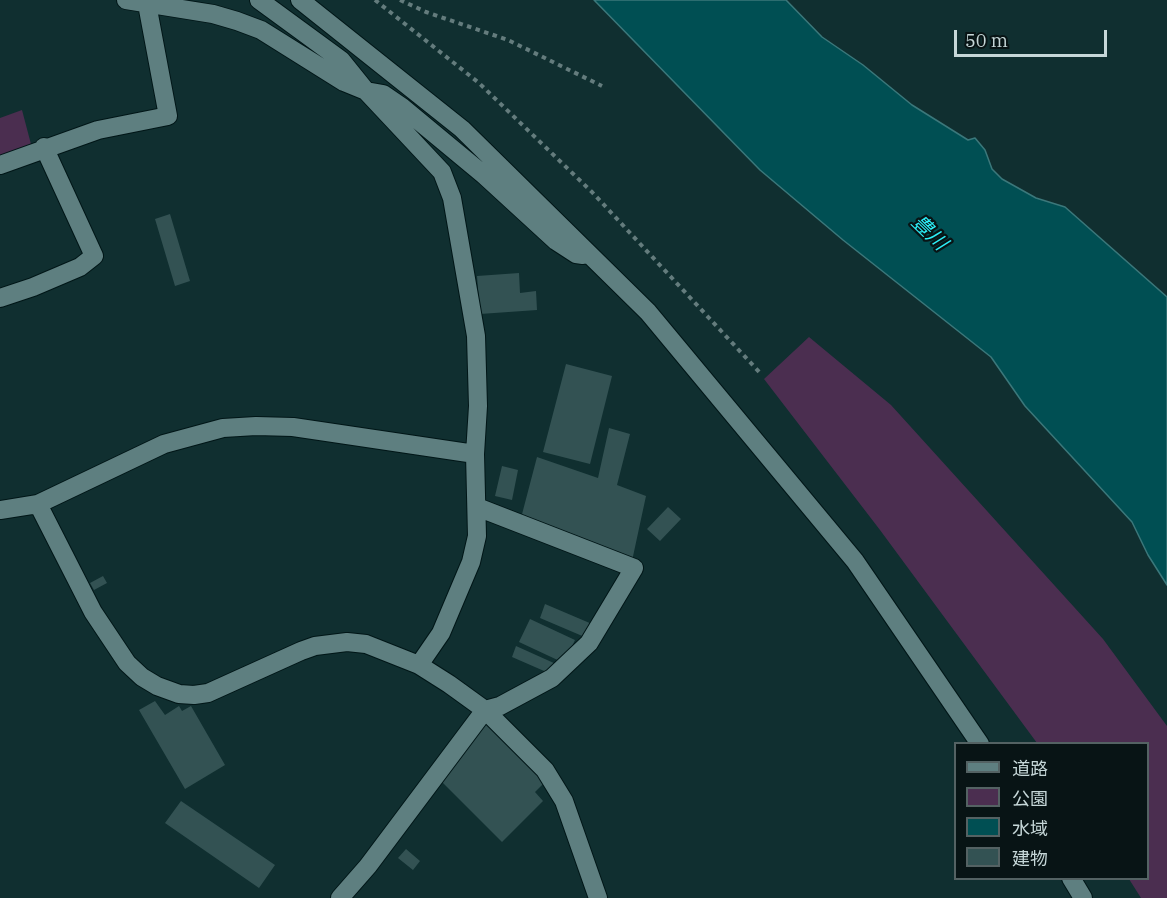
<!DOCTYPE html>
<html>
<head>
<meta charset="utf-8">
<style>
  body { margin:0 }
  #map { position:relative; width:1167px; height:898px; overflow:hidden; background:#102f30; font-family:"IBM Plex Serif","Noto Sans JP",serif }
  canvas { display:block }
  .legend { position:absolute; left:954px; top:742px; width:195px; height:138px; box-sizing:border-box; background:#081415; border:2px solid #546263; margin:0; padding:8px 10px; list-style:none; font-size:18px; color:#c6d7d8 }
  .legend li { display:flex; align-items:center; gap:12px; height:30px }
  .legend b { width:30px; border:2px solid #546263 }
  .scale { position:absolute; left:954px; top:30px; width:153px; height:27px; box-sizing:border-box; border:3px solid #c6d7d8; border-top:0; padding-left:8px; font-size:18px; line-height:21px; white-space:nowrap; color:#c6d7d8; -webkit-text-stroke:4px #081415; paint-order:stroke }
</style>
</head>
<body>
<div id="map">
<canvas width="1167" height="898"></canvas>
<ul class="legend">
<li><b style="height:8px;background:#5e7f80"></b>道路</li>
<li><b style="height:16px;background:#4b2e50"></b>公園</li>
<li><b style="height:16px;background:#004f53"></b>水域</li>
<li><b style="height:16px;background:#335253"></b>建物</li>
</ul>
<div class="scale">50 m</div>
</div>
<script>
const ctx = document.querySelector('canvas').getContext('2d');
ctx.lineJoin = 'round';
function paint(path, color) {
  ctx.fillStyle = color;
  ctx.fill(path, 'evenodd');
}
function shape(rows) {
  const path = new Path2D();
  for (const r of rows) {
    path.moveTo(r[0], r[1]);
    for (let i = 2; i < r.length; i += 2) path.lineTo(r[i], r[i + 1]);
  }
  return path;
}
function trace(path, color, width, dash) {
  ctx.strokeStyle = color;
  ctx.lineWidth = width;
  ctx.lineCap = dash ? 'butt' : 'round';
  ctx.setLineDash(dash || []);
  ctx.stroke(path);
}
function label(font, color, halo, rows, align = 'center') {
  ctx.font = font + ' "IBM Plex Serif","Noto Sans JP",serif';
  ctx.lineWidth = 4.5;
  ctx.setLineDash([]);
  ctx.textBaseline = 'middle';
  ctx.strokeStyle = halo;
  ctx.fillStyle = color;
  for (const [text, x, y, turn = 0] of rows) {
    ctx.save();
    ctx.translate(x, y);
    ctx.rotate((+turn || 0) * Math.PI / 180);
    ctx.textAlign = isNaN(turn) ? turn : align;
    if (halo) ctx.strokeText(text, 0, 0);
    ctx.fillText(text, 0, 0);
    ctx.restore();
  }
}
const green = shape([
  [22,110,32,148,0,160,0,118],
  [809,337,891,405,1103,639,1167,726,1167,898,1141,898,1129,879,1148,878,1148,744,1037,743,880,530,764,379]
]);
const water = shape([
  [594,0,786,0,822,37,863,65,912,105,968,140,975,138,985,150,992,169,1002,179,1036,198,1065,207,1167,297,1167,585,1148,555,1132,522,1025,406,991,357,843,240,760,170,594,0]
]);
const building = shape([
  [170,214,190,281,175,286,155,219],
  [519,273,520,293,536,291,537,310,480,314,477,276],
  [566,364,612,376,590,464,543,452],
  [609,428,630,434,617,485,646,496,632,561,521,518,537,457,598,478],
  [502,466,518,470,512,500,495,496],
  [668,507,681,519,660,541,647,529],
  [103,576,107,583,94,590,90,583],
  [545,604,592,624,587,638,540,618],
  [530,619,575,640,564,663,519,642],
  [516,646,556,664,551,674,512,657],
  [155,701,165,715,179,706,182,711,191,706,225,765,185,789,139,710],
  [485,722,546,781,535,792,543,801,502,842,441,781],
  [181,801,275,865,259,888,165,823],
  [406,849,420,861,413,870,398,858]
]);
const path = shape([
  [375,0,479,83,592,192,762,375],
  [400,0,426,12,508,40,602,86]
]);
const minor = shape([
  [126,0,213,14,237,21,261,30,344,82,366,91,383,94,402,107,484,175,556,241,576,254,583,255],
  [259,0,341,60,366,91,442,172,452,198,476,336,478,406,475,454,477,536,471,562,441,633,419,665],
  [300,0,462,129,648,312,855,561,980,744],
  [0,165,98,130,168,116,147,4],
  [0,298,33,287,80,267,94,256,44,147],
  [38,504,93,612,127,663,142,677,157,686,179,694,194,695,208,693,301,651,315,646,347,642,366,644,419,665,449,684,485,710,545,770,564,801,598,898],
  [0,510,38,504,164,444,223,428,256,426,293,427,475,454],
  [1071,878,1083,898],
  [340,898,368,866,485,710,500,706,552,678,589,643,634,568,477,507]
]);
const waterNames = [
  ["豊川",929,233,44]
];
paint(green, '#4b2e50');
paint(water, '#004f53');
trace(water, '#3b787b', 1.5);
paint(building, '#335253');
trace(minor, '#011617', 20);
trace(path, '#647c7d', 4, [4.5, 4.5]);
trace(minor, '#5e7f80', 18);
label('italic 20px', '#2ceef7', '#081415', waterNames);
</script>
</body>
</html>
